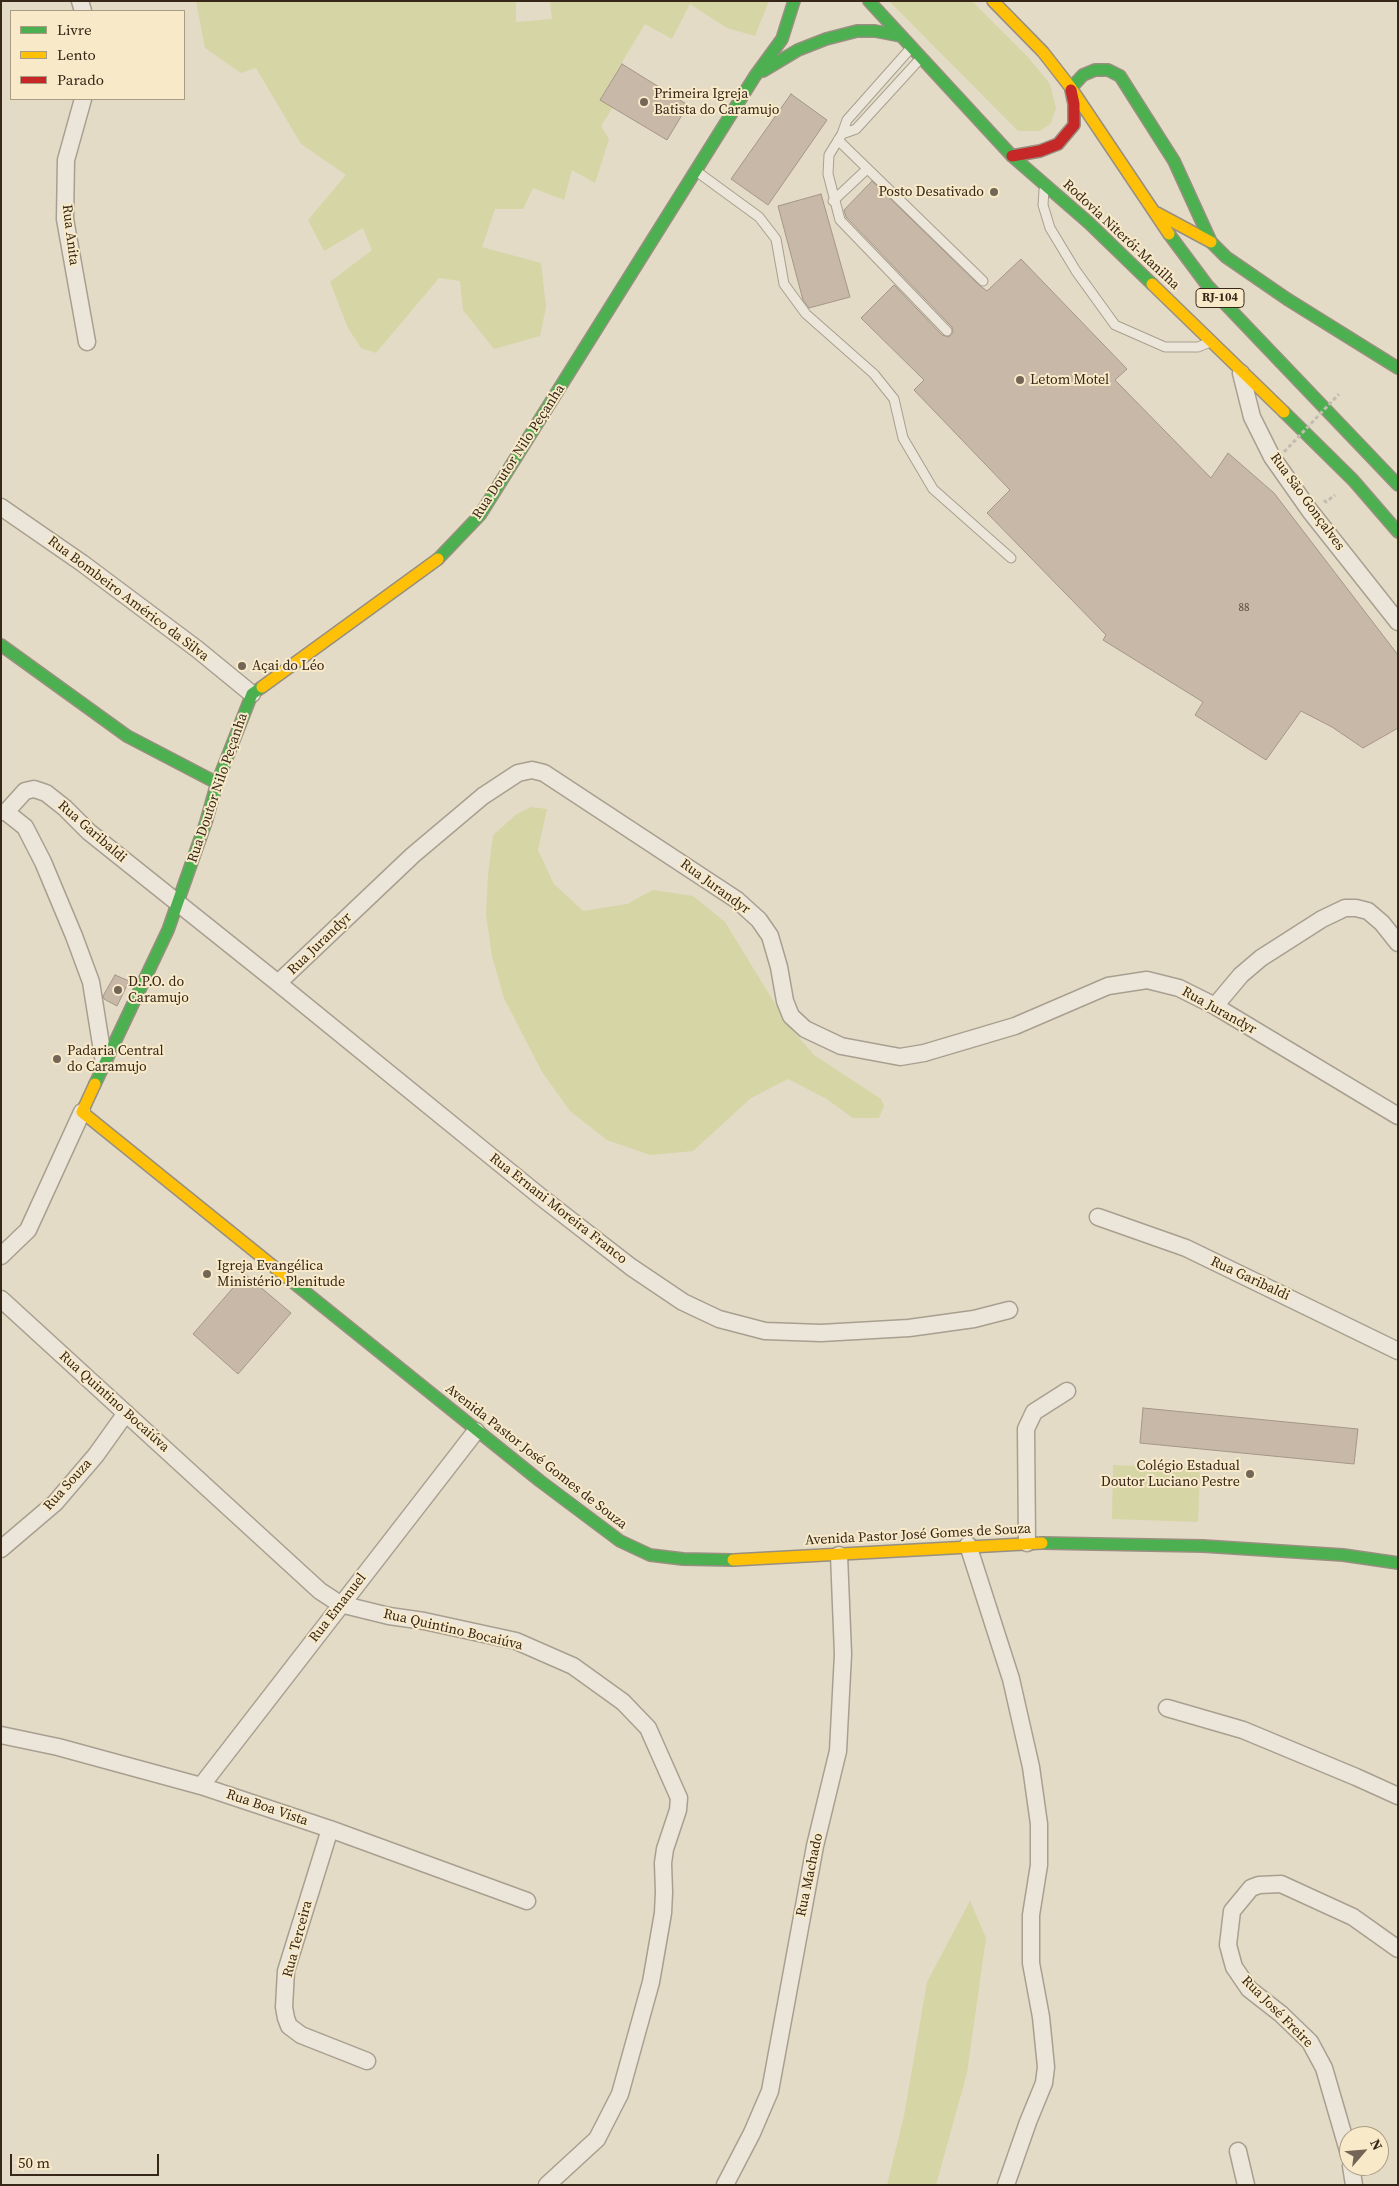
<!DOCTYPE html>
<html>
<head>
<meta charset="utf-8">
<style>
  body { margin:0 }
  #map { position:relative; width:1399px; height:2186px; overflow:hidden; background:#e4dbc6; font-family:"Source Serif 4",serif }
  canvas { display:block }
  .frame { position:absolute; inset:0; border:2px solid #362719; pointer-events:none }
  .legend { position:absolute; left:10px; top:10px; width:175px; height:90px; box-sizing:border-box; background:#f8eac9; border:1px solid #aa9c83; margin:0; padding:6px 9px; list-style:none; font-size:15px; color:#362719 }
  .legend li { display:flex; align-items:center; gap:10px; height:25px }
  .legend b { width:25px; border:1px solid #aa9c83 }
  .north { position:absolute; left:1339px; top:2126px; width:50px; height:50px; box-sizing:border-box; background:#f8eac9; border:1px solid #aa9c83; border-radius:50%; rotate:63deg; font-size:14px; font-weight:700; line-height:20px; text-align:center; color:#362719 }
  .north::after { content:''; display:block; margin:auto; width:18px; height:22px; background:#736656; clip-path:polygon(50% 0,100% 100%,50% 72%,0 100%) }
  .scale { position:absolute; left:10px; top:2154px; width:149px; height:22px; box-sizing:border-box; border:2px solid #362719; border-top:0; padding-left:6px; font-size:15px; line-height:18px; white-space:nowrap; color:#362719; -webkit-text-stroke:4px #f8eac9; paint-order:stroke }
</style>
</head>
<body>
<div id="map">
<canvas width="1399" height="2186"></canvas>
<div class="frame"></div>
<ul class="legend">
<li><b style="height:6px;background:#4caf50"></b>Livre</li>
<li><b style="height:6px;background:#ffc107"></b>Lento</li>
<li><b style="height:6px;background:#c62828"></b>Parado</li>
</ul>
<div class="north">N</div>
<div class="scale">50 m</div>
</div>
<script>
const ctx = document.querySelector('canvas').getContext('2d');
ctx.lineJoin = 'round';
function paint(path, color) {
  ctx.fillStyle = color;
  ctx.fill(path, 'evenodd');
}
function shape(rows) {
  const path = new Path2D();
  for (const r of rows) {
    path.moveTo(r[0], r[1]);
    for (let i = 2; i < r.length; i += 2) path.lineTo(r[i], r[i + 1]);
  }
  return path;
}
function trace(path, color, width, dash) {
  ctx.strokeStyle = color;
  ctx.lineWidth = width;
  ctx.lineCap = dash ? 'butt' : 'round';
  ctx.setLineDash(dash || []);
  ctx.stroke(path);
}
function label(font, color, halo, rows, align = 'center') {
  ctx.font = font + ' "Source Serif 4",serif';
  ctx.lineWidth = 4;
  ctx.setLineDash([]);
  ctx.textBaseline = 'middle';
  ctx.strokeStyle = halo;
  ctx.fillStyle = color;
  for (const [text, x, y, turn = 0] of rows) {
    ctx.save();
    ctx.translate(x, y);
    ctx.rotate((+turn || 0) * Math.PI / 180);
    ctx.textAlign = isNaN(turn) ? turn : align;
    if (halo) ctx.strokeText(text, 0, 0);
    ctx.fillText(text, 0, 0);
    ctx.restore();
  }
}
const green = shape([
  [196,1,516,1,516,22,552,19,550,1,769,1,755,36,727,28,690,4,672,39,645,24,600,99,613,107,601,126,609,139,595,183,572,170,564,200,533,188,523,209,495,209,482,247,541,263,546,307,540,336,494,349,463,310,460,281,439,278,376,353,361,348,348,328,330,282,372,250,363,228,324,251,308,220,346,175,301,144,256,68,241,73,205,48],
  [889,1,972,1,1028,57,1050,84,1056,108,1051,123,1040,131,1018,131],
  [531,807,547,809,538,850,554,884,583,911,627,904,653,890,693,896,725,922,788,1025,814,1055,881,1099,884,1106,879,1118,853,1118,825,1098,788,1079,751,1098,693,1151,650,1155,607,1140,570,1111,542,1072,504,998,492,956,486,915,488,875,493,835,517,814],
  [1113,1465,1200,1468,1198,1522,1112,1519],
  [970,1901,986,1938,967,2073,936,2185,887,2185,904,2116,927,1982]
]);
const building = shape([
  [622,64,688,105,667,140,600,100,622,64],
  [791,94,827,120,768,205,731,179,791,94],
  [872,181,979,285,987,291,1021,259,1127,369,1115,380,1211,478,1228,453,1274,493,1398,655,1398,728,1363,748,1332,727,1301,711,1266,760,1195,715,1203,702,1103,640,1106,635,987,513,1010,490,914,390,924,380,861,318,894,285,942,335,949,337,953,332,952,327,846,217,844,210,872,181],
  [821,194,850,297,809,308,803,300,778,206,821,194],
  [115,975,129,981,117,1006,104,999,103,996,115,975],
  [245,1274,291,1313,238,1374,193,1334,245,1274],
  [1143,1408,1358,1429,1354,1464,1140,1443,1143,1408]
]);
const path = shape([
  [1324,500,1326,502,1335,495]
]);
const lane = shape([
  [910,49,847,120,842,134,829,155,828,174,840,220,947,331],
  [842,134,856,129,920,59],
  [838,140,983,281],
  [696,171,759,217,776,239,784,284,806,314,874,374,894,399,903,438,933,489,1011,558],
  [1044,190,1043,205,1050,228,1076,271,1115,325,1165,347,1198,347,1208,343],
  [833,201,867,169]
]);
const street = shape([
  [80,1,83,11],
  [83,99,66,160,65,219,87,342],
  [1241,373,1252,417,1272,457,1310,511,1398,622],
  [1,507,82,563,197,649,252,694],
  [1,812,6,812,25,827,43,862,74,936,91,982,104,1063],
  [6,812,25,791,34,789,46,793,65,808,89,832,278,983,541,1197,631,1267,683,1302,719,1319,765,1331,821,1333,909,1328,974,1319,1009,1310],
  [278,983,413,855,483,796,518,773,532,770,544,773,737,900,759,920,770,936,779,967,785,1001,791,1016,805,1029,841,1046,900,1057,924,1053,1015,1026,1108,986,1147,980,1179,988,1215,1006,1398,1116],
  [1215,1006,1241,975,1261,958,1322,919,1345,908,1356,908,1368,911,1382,923,1398,943],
  [1098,1217,1186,1248,1398,1351],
  [1,1256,28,1230,82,1112],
  [1,1299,320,1591,340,1604,389,1616,424,1621,516,1641,573,1666,623,1702,648,1728,679,1798,678,1810,665,1849,663,1863,664,1892,663,1913,651,1982,620,2094,597,2139,547,2185],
  [1027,1543,1026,1429,1034,1412,1067,1391],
  [968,1545,1011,1679,1031,1767,1039,1824,1039,1865,1031,1915,1031,1963,1041,2017,1046,2067,1044,2083,1028,2122,1006,2185],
  [1,1549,55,1503,96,1455,126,1413],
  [1167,1708,1243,1730,1356,1777,1398,1796],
  [1,1735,58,1747,201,1786,330,1829,527,1901],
  [201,1786,476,1431],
  [330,1829,286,1971,284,2007,286,2018,289,2026,301,2035,367,2061],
  [1238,2151,1246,2185],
  [1349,2154,1324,2068,1310,2042,1281,2014,1249,1989,1234,1967,1228,1945,1232,1911,1251,1888,1259,1885,1281,1884,1353,1917,1398,1949],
  [1351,2166,1354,2185],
  [725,2185,752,2133,770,2091,815,1846,838,1751,843,1654,839,1555]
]);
const fast = shape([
  [869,1,1012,156,1089,223,1152,284],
  [763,71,798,50,826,39,857,31,875,31,901,36],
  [1071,88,1083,75,1095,70,1108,70,1120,76,1174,161,1211,242,1226,257,1287,299,1398,368],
  [1169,234,1207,285,1398,485],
  [1284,412,1353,480,1398,532],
  [438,559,480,515,755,76,782,39,794,1],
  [1,645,127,736,217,783],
  [95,1084,168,930,206,822,217,783,252,694,262,687],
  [289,1279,540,1481,620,1541,650,1555,683,1559,733,1560],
  [1042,1543,1203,1546,1343,1555,1398,1563]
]);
const slow = shape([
  [993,1,1043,52,1071,88,1169,234],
  [1157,213,1211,242],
  [1152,284,1284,412],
  [262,687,438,559],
  [95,1084,82,1112,289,1279],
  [733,1560,1042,1543]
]);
const jam = shape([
  [1012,156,1040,151,1058,144,1074,125,1074,104,1071,90]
]);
const pathBridge = shape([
  [1284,452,1339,394]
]);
const markers = [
  [644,102,5,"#736656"],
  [994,192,5,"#736656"],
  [1020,380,5,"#736656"],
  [242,666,5,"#736656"],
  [118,990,5,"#736656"],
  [57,1059,5,"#736656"],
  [207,1274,5,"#736656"],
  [1250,1474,5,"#736656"]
];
const numberNames = [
  ["88",1244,608]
];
const shields = [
  [1220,298,48]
];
const shieldNames = [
  ["RJ-104",1220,298]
];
const poiNames = [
  ["Primeira Igreja",654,94],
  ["Batista do Caramujo",654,110],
  ["Posto Desativado",984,192,"right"],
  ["Letom Motel",1030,380],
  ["Açai do Léo",252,666],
  ["D.P.O. do",128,982],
  ["Caramujo",128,998],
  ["Padaria Central",67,1051],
  ["do Caramujo",67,1067],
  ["Igreja Evangélica",217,1266],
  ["Ministério Plenitude",217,1282],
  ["Colégio Estadual",1240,1466,"right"],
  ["Doutor Luciano Pestre",1240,1482,"right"]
];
const streetNames = [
  ["Rua Anita",70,235,83],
  ["Rodovia Niterói-Manilha",1121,235,43],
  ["Rua Doutor Nilo Peçanha",519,452,-57],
  ["Rua São Gonçalves",1307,502,54],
  ["Rua Bombeiro Américo da Silva",128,599,37],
  ["Rua Doutor Nilo Peçanha",218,788,-71],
  ["Rua Garibaldi",92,832,41],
  ["Rua Jurandyr",715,887,36],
  ["Rua Jurandyr",320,944,-44],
  ["Rua Jurandyr",1219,1011,29],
  ["Rua Ernani Moreira Franco",558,1209,38],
  ["Rua Garibaldi",1250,1279,25],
  ["Rua Quintino Bocaiúva",114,1402,42],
  ["Avenida Pastor José Gomes de Souza",536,1457,38],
  ["Rua Souza",68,1485,-48],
  ["Avenida Pastor José Gomes de Souza",918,1535,-3],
  ["Rua Emanuel",338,1608,-52],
  ["Rua Quintino Bocaiúva",453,1630,13],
  ["Rua Boa Vista",267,1808,19],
  ["Rua Machado",810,1875,-78],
  ["Rua Terceira",298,1939,-75],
  ["Rua José Freire",1277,2012,45]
];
paint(green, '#d5d5a6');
paint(building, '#c8b8a7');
trace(building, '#a49686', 1);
trace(lane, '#a89f90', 11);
trace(street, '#a89f90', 19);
trace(fast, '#988f80', 14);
trace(slow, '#988f80', 14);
trace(jam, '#988f80', 14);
trace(path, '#c3bcb0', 3, [4, 2.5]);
trace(lane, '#ebe6d9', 9);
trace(street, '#ebe6d9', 16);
trace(fast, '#4caf50', 11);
trace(slow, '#ffc107', 11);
trace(jam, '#c62828', 11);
trace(pathBridge, '#c3bcb0', 3, [4, 2.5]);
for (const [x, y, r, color] of markers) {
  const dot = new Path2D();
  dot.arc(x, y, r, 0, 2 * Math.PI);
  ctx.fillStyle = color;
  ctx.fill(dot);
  trace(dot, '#f8eac9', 2);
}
label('11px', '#5a4b3c', null, numberNames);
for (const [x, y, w] of shields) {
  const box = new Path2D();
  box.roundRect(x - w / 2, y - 9.5, w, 19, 4);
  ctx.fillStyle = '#f8eac9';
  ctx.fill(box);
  trace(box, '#362719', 1);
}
label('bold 12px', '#362719', null, shieldNames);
label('14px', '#362719', '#f8eac9', poiNames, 'left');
label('14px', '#362719', '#f8eac9', streetNames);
</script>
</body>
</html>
